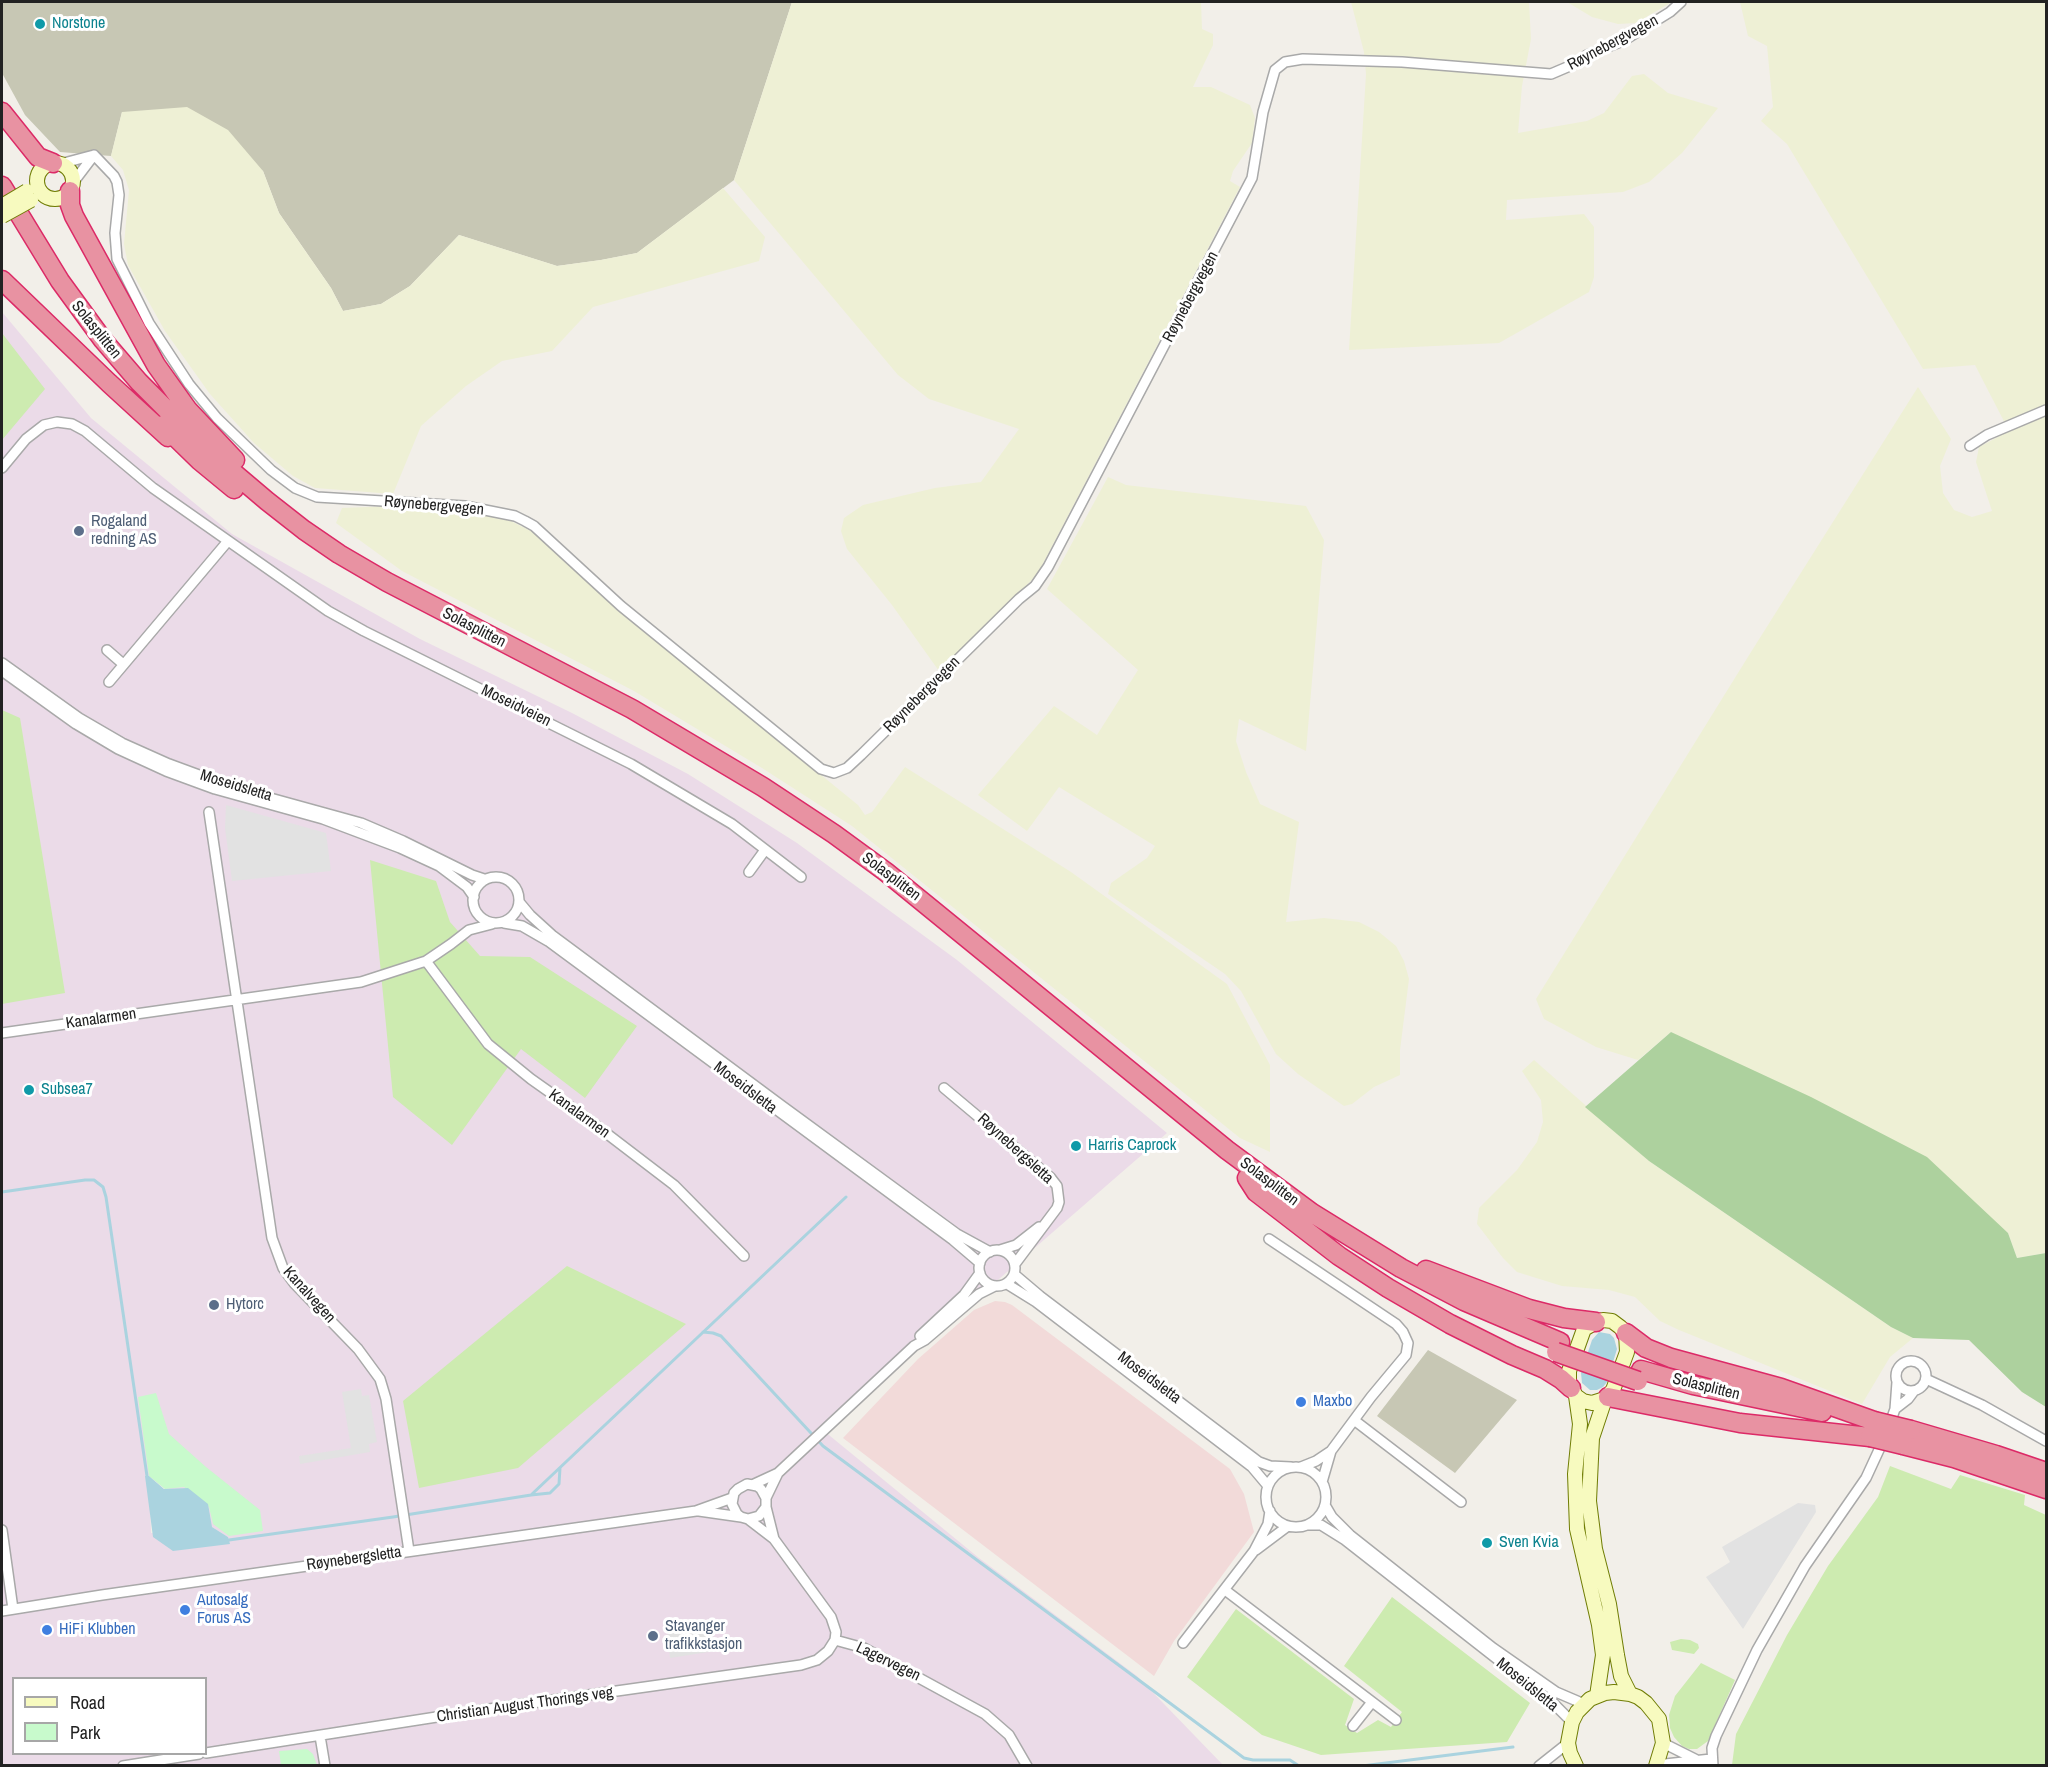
<!DOCTYPE html>
<html>
<head>
<meta charset="utf-8">
<style>
  body { margin:0 }
  #map { position:relative; width:2048px; height:1767px; overflow:hidden; background:#f2efe9; font-family:"Archivo Narrow",sans-serif }
  canvas { display:block }
  .frame { position:absolute; inset:0; border:3px solid #222; pointer-events:none }
  .legend { position:absolute; left:12px; top:1677px; width:195px; height:78px; box-sizing:border-box; background:#fff; border:2px solid #a7a7a7; margin:0; padding:8px 10px; list-style:none; font-size:18px; color:#222 }
  .legend li { display:flex; align-items:center; gap:12px; height:30px }
  .legend b { width:30px; border:2px solid #a7a7a7 }
</style>
</head>
<body>
<div id="map">
<canvas width="2048" height="1767"></canvas>
<div class="frame"></div>
<ul class="legend">
<li><b style="height:8px;background:#f7fabf"></b>Road</li>
<li><b style="height:16px;background:#c8facc"></b>Park</li>
</ul>
</div>
<script>
const ctx = document.querySelector('canvas').getContext('2d');
ctx.lineJoin = 'round';
function paint(path, color) {
  ctx.fillStyle = color;
  ctx.fill(path, 'evenodd');
}
function shape(rows) {
  const path = new Path2D();
  for (const r of rows) {
    if (r.length === 3) {
      path.moveTo(r[0] + r[2], r[1]);
      path.arc(r[0], r[1], r[2], 0, 2 * Math.PI);
      continue;
    }
    path.moveTo(r[0], r[1]);
    for (let i = 2; i < r.length; i += 2) path.lineTo(r[i], r[i + 1]);
  }
  return path;
}
function trace(path, color, width, dash) {
  ctx.strokeStyle = color;
  ctx.lineWidth = width;
  ctx.lineCap = dash ? 'butt' : 'round';
  ctx.setLineDash(dash || []);
  ctx.stroke(path);
}
function label(font, color, halo, rows, align = 'center') {
  ctx.font = font + ' "Archivo Narrow",sans-serif';
  ctx.lineWidth = 6;
  ctx.setLineDash([]);
  ctx.textBaseline = 'middle';
  ctx.strokeStyle = halo;
  ctx.fillStyle = color;
  for (const [text, x, y, turn = 0] of rows) {
    ctx.save();
    ctx.translate(x, y);
    ctx.rotate((+turn || 0) * Math.PI / 180);
    ctx.textAlign = isNaN(turn) ? turn : align;
    if (halo) ctx.strokeText(text, 0, 0);
    ctx.fillText(text, 0, 0);
    ctx.restore();
  }
}
const commercial = shape([
  [995,1301,1005,1302,1012,1305,1230,1469,1244,1494,1254,1532,1174,1641,1154,1676,843,1438,918,1359,974,1310]
]);
const industrial = shape([
  [2,312,91,418,232,534,420,639,572,713,688,774,797,843,957,960,1167,1133,824,1431,979,1558,1137,1676,1223,1765,2,1765],
  [149,1476,212,1527,228,1537,151,1533],
  [14,1678,206,1678,206,1754,14,1754]
]);
const construction = shape([
  [2,2,792,2,734,180,637,253,601,260,557,266,459,235,410,286,381,304,343,311,331,288,279,213,263,171,122,112,111,156,60,152,25,115,2,73],
  [1428,1350,1517,1400,1455,1473,1377,1416]
]);
const farmland = shape([
  [792,2,1201,2,1202,29,1213,34,1213,45,1193,87,1211,87,1250,105,1255,118,1252,143,1233,171,1230,181,1240,187,1037,575,939,671,892,605,847,549,841,531,844,518,863,505,935,488,981,482,1019,429,929,399,898,375,734,180],
  [1351,2,1529,2,1531,39,1522,86,1518,133,1587,121,1604,113,1632,76,1644,74,1668,93,1718,108,1682,153,1649,182,1623,192,1507,200,1506,220,1584,214,1594,227,1594,277,1589,292,1499,343,1349,350,1366,74,1364,52],
  [1567,2,1672,2,1636,23,1618,24,1592,17],
  [1740,2,2046,2,2046,1253,2017,1258,2008,1233,1671,1032,1638,1060,1596,1047,1544,1019,1536,999,1751,652,1918,387,1951,439,1940,466,1943,493,1954,510,1972,517,1992,511,1976,462,1979,447,2009,431,1975,365,1923,369,1787,144,1761,121,1773,107,1767,46,1748,36],
  [187,107,228,130,263,171,279,213,331,288,343,311,381,304,410,286,459,235,557,266,601,260,637,253,723,188,765,237,759,261,593,307,552,351,502,361,466,386,421,426,393,494,315,488,293,476,254,443,210,394,165,331,128,265,124,244,129,190,123,170,111,156,122,112],
  [1108,477,1126,485,1306,506,1324,540,1306,751,1239,719,1236,741,1246,772,1260,804,1299,822,1286,922,1324,918,1359,922,1379,932,1396,946,1404,961,1409,979,1400,1050,1400,1075,1374,1087,1352,1104,1344,1106,1298,1074,1276,1054,1241,991,1225,974,1108,894,1111,883,1147,858,1155,846,1059,787,1027,831,978,795,1054,706,1097,735,1138,670,1047,589],
  [391,506,476,513,511,521,533,532,627,617,858,805,865,815,872,812,905,767,1071,872,1227,984,1270,1065,1270,1152,1240,1138,852,826,762,768,634,691,402,571,336,523,342,508],
  [1534,1060,1649,1161,1891,1327,1913,1338,1890,1357,1862,1404,1679,1330,1660,1321,1635,1297,1609,1290,1562,1286,1517,1272,1503,1258,1477,1224,1479,1208,1517,1170,1537,1142,1543,1122,1541,1100,1522,1071]
]);
const grass = shape([
  [2,333,45,389,2,440],
  [2,710,20,718,65,993,2,1004],
  [370,860,436,881,450,922,480,956,530,957,637,1026,585,1098,521,1049,452,1145,393,1097],
  [567,1266,686,1324,518,1468,419,1488,403,1401],
  [1890,1466,1951,1489,1960,1475,2025,1495,2024,1505,2046,1515,2046,1765,1732,1765,1736,1734,1787,1635,1828,1566,1878,1497],
  [1392,1597,1530,1703,1507,1742,1321,1755,1262,1735,1187,1677,1236,1609,1354,1699,1345,1725,1357,1733,1378,1720,1391,1727,1402,1712,1344,1666],
  [1681,1639,1690,1640,1698,1644,1699,1648,1694,1654,1672,1650,1670,1642],
  [1701,1663,1735,1680,1708,1741,1697,1749,1689,1749,1682,1746,1674,1737,1670,1728,1669,1715,1675,1696]
]);
const forest = shape([
  [1671,1032,1811,1097,1927,1157,2008,1233,2017,1258,2046,1253,2046,1407,2022,1392,1969,1340,1913,1338,1891,1327,1649,1161,1585,1107]
]);
const park = shape([
  [156,1393,169,1434,206,1467,260,1510,263,1531,229,1536,213,1524,209,1507,184,1487,165,1489,149,1476,138,1397],
  [307,1749,313,1754,317,1765,281,1765,279,1751]
]);
const parking = shape([
  [226,805,326,833,331,871,232,881,225,828],
  [361,1389,362,1396,369,1395,377,1442,369,1444,370,1452,300,1464,299,1456,351,1448,342,1392],
  [1798,1503,1815,1505,1816,1512,1743,1629,1706,1577,1730,1562,1722,1547],
  [711,1623,715,1651,670,1658,667,1629]
]);
const water = shape([
  [1599,1332,1610,1334,1614,1338,1617,1349,1607,1382,1603,1387,1597,1390,1590,1390,1582,1383,1581,1373,1592,1340],
  [145,1476,149,1476,164,1489,188,1488,208,1504,212,1527,228,1537,230,1544,173,1551,153,1537]
]);
const stream = shape([
  [2,1192,85,1180,94,1180,103,1187,106,1197,147,1476],
  [703,1332,713,1333,721,1336,823,1446,1244,1758,1253,1760,1290,1760,1299,1766],
  [531,1495,550,1493,559,1484,560,1468],
  [229,1540,393,1517,531,1495,846,1197],
  [1362,1766,1513,1747]
]);
const street = shape([
  [94,155,114,176,117,182,119,195,115,233,117,259,149,323,189,384,217,418,271,470,295,488,317,497,465,506,515,516,525,521,534,526,621,606,821,769,834,773,847,768,861,755,1019,599,1035,586,1048,567,1252,178,1263,112,1275,70,1285,62,1303,59,1402,62,1551,74,1572,65,1587,55,1623,41,1670,12,1681,2],
  [60,164,94,155],
  [72,184,94,155],
  [1970,446,1987,435,2046,410],
  [2,468,26,439,44,425,57,422,72,424,85,431,153,488,328,611,364,631,631,764,732,824,801,877],
  [107,650,123,664],
  [2,663,79,718,122,743,169,764,234,788,361,823,403,841,472,875,484,879],
  [2,671,76,724,118,749,166,771,215,789,323,819,400,848,439,866,467,887,474,897],
  [109,682,228,541],
  [209,812,272,1238,283,1268,294,1283,358,1349,380,1379,386,1399,409,1551],
  [749,872,765,850],
  [496,900,23],
  [520,903,530,915,552,935,781,1105,957,1234,990,1252],
  [504,923,522,926,548,941,953,1240,980,1263],
  [426,961,488,1044,531,1079,589,1120,674,1185,744,1256],
  [2,1033,361,982,426,961,451,944,469,930,492,924],
  [944,1088,1050,1177,1057,1186,1059,1202,1057,1208,1015,1264],
  [1269,1239,1396,1324,1403,1332,1408,1343,1406,1355,1371,1397,1331,1451,1316,1461,1301,1467],
  [1000,1250,1016,1245,1039,1227],
  [997,1268,18],
  [1014,1274,1040,1296,1259,1462,1270,1466,1291,1467],
  [1007,1284,1036,1302,1252,1467,1268,1486],
  [920,1336,964,1295,980,1273],
  [1911,1376,15],
  [1926,1379,1982,1405,2046,1441],
  [1895,1409,1908,1399,1914,1391],
  [1354,1420,1461,1502],
  [1889,1426,1895,1409,1897,1382],
  [1296,1497,30],
  [1322,1482,1331,1451],
  [752,1485,778,1473,914,1346,925,1340,979,1294,995,1286],
  [766,1498,761,1489,757,1486,747,1484,738,1489,734,1493,732,1504,737,1514,741,1517,748,1519,759,1516,766,1507,766,1498,778,1473],
  [1325,1505,1332,1517,1350,1535,1493,1648,1556,1692,1584,1704],
  [766,1507,774,1539],
  [699,1511,741,1517],
  [1309,1525,1321,1525,1345,1540,1552,1702,1572,1722],
  [2,1530,13,1609],
  [1256,1550,1288,1526],
  [1225,1590,1396,1720],
  [2,1611,102,1595,696,1511,732,1498],
  [835,1640,864,1648,985,1714,1009,1735,1027,1766],
  [1183,1643,1254,1551,1268,1524,1270,1511],
  [1353,1726,1372,1702],
  [320,1736,325,1766],
  [1663,1743,1695,1759],
  [206,1753,475,1711,801,1665,817,1660,828,1651,835,1640,836,1632,831,1617,774,1539,748,1519],
  [1656,1765,1711,1759],
  [123,1766,199,1754],
  [1539,1766,1568,1743],
  [1713,1766,1712,1748,1716,1736,1757,1650,1805,1566,1866,1478,1884,1439]
]);
const secondary = shape([
  [55,181,18],
  [1603,1320,1612,1321,1620,1327,1626,1333,1627,1352,1613,1390,1605,1399,1592,1403,1583,1401,1576,1396,1569,1383,1569,1371,1584,1329,1596,1322,1603,1320],
  [1576,1396,1580,1424,1575,1474,1577,1529,1599,1625,1603,1655,1597,1696],
  [1605,1399,1592,1438,1589,1501,1595,1549,1609,1604,1617,1655,1621,1676,1630,1694],
  [1576,1766,1570,1753,1568,1743,1572,1722,1577,1712,1590,1699,1605,1693,1614,1692,1630,1694,1638,1697,1646,1703,1659,1719,1663,1743,1656,1766]
]);
const highway = shape([
  [2,112,38,157,53,163],
  [2,186,60,281,103,340,139,382,208,451,267,501,304,530,339,554,387,582,632,709,763,787,834,834,886,872,1227,1150,1312,1213,1401,1268,1464,1301,1560,1342],
  [70,191,70,205,74,216,156,365,188,410,235,460],
  [2,280,109,383,168,437],
  [163,425,200,461,234,489],
  [1247,1178,1256,1192,1339,1256,1388,1288,1450,1324,1512,1355,1545,1369,1561,1379,1571,1388],
  [1426,1270,1529,1309,1564,1318,1596,1322],
  [1626,1333,1646,1348,1671,1358,1781,1388,1874,1421],
  [1641,1370,1693,1385,1822,1412],
  [1608,1397,1740,1423,1870,1437],
  [1911,1430,1996,1455,2046,1472],
  [1903,1445,1954,1458,2046,1489]
]);
const secondaryBridge = shape([
  [2,206,27,191],
  [2,216,31,200]
]);
const highwayBridge = shape([
  [1556,1352,1638,1381],
  [1874,1421,1911,1430],
  [1870,1437,1903,1445]
]);
const markers = [
  [40,24,6,"#0f9aa8"],
  [79,531,6,"#5c6f8a"],
  [29,1090,6,"#0f9aa8"],
  [1076,1146,6,"#0f9aa8"],
  [214,1305,6,"#5c6f8a"],
  [1301,1402,6,"#3f7fe0"],
  [1487,1543,6,"#0f9aa8"],
  [185,1610,6,"#3f7fe0"],
  [47,1630,6,"#3f7fe0"],
  [653,1636,6,"#5c6f8a"]
];
const cultureNames = [
  ["Norstone",52,24],
  ["Subsea7",41,1090],
  ["Harris Caprock",1088,1146],
  ["Sven Kvia",1499,1543]
];
const streetNames = [
  ["Røynebergvegen",1613,43,-28],
  ["Røynebergvegen",1191,297,-62],
  ["Solasplitten",96,330,51],
  ["Røynebergvegen",434,506,5],
  ["Solasplitten",474,628,27],
  ["Røynebergvegen",922,695,-45],
  ["Moseidveien",516,706,26],
  ["Moseidsletta",236,786,17],
  ["Solasplitten",891,877,37],
  ["Kanalarmen",101,1019,-8],
  ["Moseidsletta",745,1088,37],
  ["Kanalarmen",579,1114,36],
  ["Røynebergsletta",1015,1149,42],
  ["Solasplitten",1269,1182,37],
  ["Kanalvegen",309,1295,48],
  ["Moseidsletta",1149,1378,37],
  ["Solasplitten",1706,1387,14],
  ["Røynebergsletta",354,1559,-8],
  ["Lagervegen",888,1662,26],
  ["Moseidsletta",1527,1685,39],
  ["Christian August Thorings veg",525,1705,-8]
];
const serviceNames = [
  ["Rogaland",91,522],
  ["redning AS",91,540],
  ["Hytorc",226,1305],
  ["Stavanger",665,1627],
  ["trafikkstasjon",665,1645]
];
const shopNames = [
  ["Maxbo",1313,1402],
  ["Autosalg",197,1601],
  ["Forus AS",197,1619],
  ["HiFi Klubben",59,1630]
];
paint(commercial, '#f2dad9');
paint(industrial, '#ebdbe8');
paint(construction, '#c7c7b4');
paint(farmland, '#eef0d5');
paint(grass, '#cdebb0');
paint(forest, '#add19e');
paint(park, '#c8facc');
paint(parking, '#e2e2e2');
paint(water, '#aad3df');
trace(stream, '#aad3df', 3);
trace(street, '#a9a9a9', 12);
trace(secondary, '#707d05', 16);
trace(highway, '#dc2a67', 21);
trace(street, '#fff', 9);
trace(secondary, '#f7fabf', 14);
trace(highway, '#e892a2', 18);
trace(secondaryBridge, '#707d05', 16, []);
trace(highwayBridge, '#dc2a67', 21, []);
trace(secondaryBridge, '#f7fabf', 14);
trace(highwayBridge, '#e892a2', 18);
for (const [x, y, r, color] of markers) {
  const dot = new Path2D();
  dot.arc(x, y, r, 0, 2 * Math.PI);
  ctx.fillStyle = color;
  ctx.fill(dot);
  trace(dot, '#fff', 2);
}
label('16px', '#0d838f', '#fff', cultureNames, 'left');
label('16px', '#222', '#fff', streetNames);
label('16px', '#4e5e75', '#fff', serviceNames, 'left');
label('16px', '#366cbe', '#fff', shopNames, 'left');
</script>
</body>
</html>
